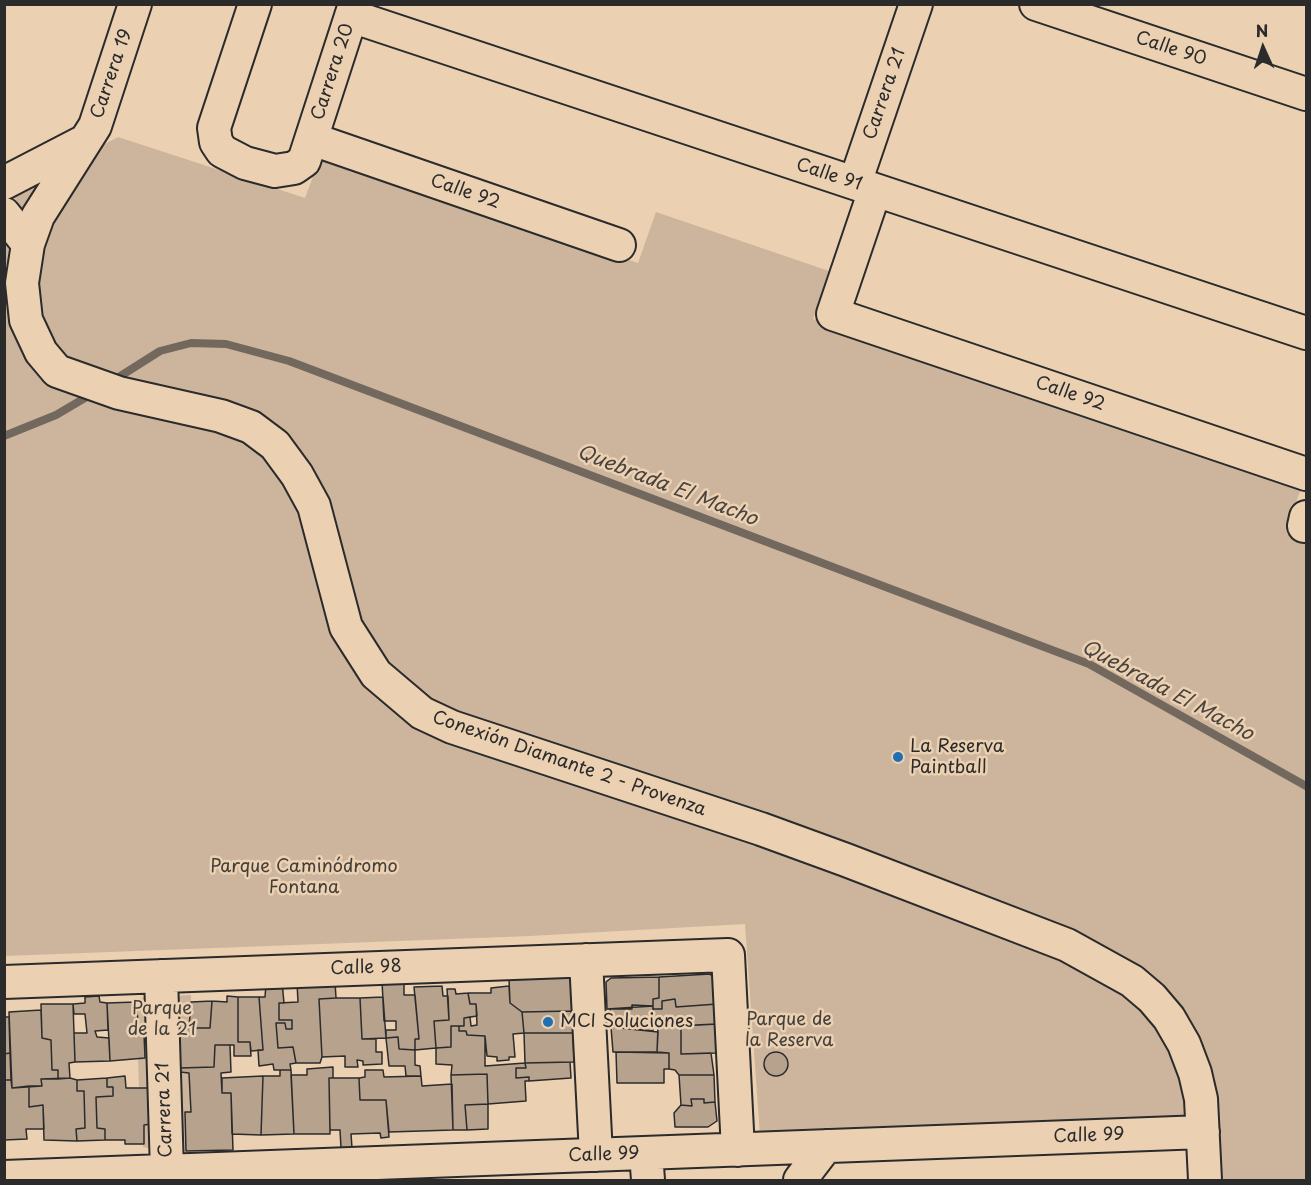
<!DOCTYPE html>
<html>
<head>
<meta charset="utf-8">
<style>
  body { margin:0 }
  #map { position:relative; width:1311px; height:1185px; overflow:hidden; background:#ebd0b2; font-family:"Playpen Sans",sans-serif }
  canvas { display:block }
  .frame { position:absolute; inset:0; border:6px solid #2b2b2b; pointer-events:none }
  .north { position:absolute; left:1233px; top:18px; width:60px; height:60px; -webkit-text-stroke:4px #ebd0b2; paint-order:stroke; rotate:357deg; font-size:16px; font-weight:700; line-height:24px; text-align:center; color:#2b2b2b }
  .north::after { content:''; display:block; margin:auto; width:21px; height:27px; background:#2b2b2b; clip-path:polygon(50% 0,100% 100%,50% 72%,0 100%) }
</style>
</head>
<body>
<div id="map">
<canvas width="1311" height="1185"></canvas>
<div class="frame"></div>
<div class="north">N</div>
</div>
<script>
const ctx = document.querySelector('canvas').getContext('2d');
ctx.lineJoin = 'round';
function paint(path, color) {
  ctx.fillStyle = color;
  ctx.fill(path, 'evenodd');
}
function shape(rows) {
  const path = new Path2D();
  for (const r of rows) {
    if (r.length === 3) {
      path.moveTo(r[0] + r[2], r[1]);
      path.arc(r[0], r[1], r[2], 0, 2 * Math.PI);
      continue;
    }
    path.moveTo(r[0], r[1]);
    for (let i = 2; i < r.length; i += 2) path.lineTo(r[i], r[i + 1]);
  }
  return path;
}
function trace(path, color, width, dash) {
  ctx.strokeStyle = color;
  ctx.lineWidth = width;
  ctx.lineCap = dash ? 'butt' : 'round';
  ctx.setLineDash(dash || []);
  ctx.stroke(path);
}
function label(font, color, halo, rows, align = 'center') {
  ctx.font = font + ' "Playpen Sans",sans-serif';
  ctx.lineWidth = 5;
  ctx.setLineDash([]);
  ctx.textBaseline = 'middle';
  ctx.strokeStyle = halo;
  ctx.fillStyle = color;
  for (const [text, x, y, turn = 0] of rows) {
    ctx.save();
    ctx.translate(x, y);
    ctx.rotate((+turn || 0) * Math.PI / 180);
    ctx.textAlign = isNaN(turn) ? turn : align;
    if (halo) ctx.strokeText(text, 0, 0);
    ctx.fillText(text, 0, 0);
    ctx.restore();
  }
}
const green = shape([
  [118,137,305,198,321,155,638,263,656,212,829,271,813,319,1303,484,1286,528,1306,535,1306,1180,1219,1180,1217,1119,760,1136,745,924,530,936,5,956,5,196],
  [191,995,191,1112,185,1112,186,1156,143,1147,144,1125,151,1124,149,1088,139,1088,138,1059,145,1058,144,1034,139,1030,135,998]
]);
const stream = shape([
  [111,382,160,351,191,343,226,344,289,361,1089,664,1306,786],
  [4,436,56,415,95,392]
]);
const building = shape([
  [710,974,716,980,717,1004,676,1007,675,999,662,1001,662,1009,653,1009,653,999,659,998,659,977,710,974],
  [571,975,572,1011,522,1012,510,1003,509,979,571,975],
  [659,977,659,998,653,999,653,1006,607,1009,606,982,611,978,659,977],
  [382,981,404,981,404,995,415,995,419,1039,415,1039,415,1050,399,1049,398,1037,386,1038,386,1030,396,1030,396,1021,384,1021,382,981],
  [282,982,284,1003,279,1003,279,1020,292,1020,292,1029,286,1029,285,1023,276,1023,278,1048,293,1047,296,1063,290,1064,291,1070,274,1070,273,1064,259,1066,258,1050,263,1050,259,997,265,997,266,984,282,982],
  [335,982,336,998,319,999,322,1057,320,1063,296,1063,293,1047,278,1048,276,1023,285,1023,286,1029,292,1029,292,1020,279,1020,279,1003,298,1002,297,983,335,982],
  [442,986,443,996,448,996,449,1020,434,1021,436,1048,415,1050,415,1039,419,1039,414,987,442,986],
  [509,986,510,1003,522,1012,524,1033,513,1034,515,1057,509,1057,509,1060,497,1061,497,1057,487,1056,485,1036,467,1035,466,1031,459,1031,459,1026,464,1026,464,1018,470,1017,471,1026,477,1025,476,1004,470,1004,468,993,491,993,491,988,509,986],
  [447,989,455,989,456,994,468,993,470,1004,476,1004,477,1016,464,1018,464,1026,451,1026,451,1047,436,1048,434,1021,449,1020,447,989],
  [99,996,100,1002,107,1003,108,1030,95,1031,97,1037,109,1038,110,1061,75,1062,74,1033,87,1033,85,1014,74,1014,73,1004,85,1003,85,997,99,996],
  [227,996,238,997,238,1042,250,1042,251,1056,234,1056,234,1045,215,1045,214,1067,180,1068,179,1033,189,1028,210,1028,212,1001,227,1002,227,996],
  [238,997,259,997,263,1050,251,1051,250,1042,238,1042,238,997],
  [383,997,386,1038,362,1039,360,998,383,997],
  [336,998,360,998,362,1039,376,1039,376,1052,382,1052,382,1064,363,1065,363,1061,357,1060,358,1067,345,1067,345,1056,322,1057,319,999,336,998],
  [675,999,676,1007,717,1004,717,1024,653,1027,653,1009,662,1009,662,1001,675,999],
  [212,1001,210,1028,189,1028,191,1002,212,1001],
  [136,1002,139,1030,144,1034,145,1058,110,1061,107,1003,136,1002],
  [41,1004,73,1004,75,1062,69,1063,70,1078,58,1079,58,1070,52,1070,51,1040,42,1038,41,1004],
  [632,1005,653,1006,653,1031,611,1027,610,1009,632,1009,632,1005],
  [41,1010,42,1038,51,1040,52,1070,58,1070,58,1079,41,1079,42,1086,12,1088,9,1012,41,1010],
  [572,1011,573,1033,524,1033,522,1012,572,1011],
  [4,1017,9,1017,10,1053,4,1054,4,1017],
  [717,1024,716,1053,681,1054,681,1026,717,1024],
  [451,1026,459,1026,459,1031,466,1031,467,1035,485,1036,485,1066,525,1063,526,1068,516,1068,516,1078,529,1077,529,1081,525,1081,526,1101,488,1104,487,1074,451,1075,452,1065,436,1064,436,1048,451,1047,451,1026],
  [681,1026,681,1054,711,1053,714,1075,679,1075,675,1070,669,1069,669,1053,657,1052,658,1027,681,1026],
  [611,1027,658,1032,657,1052,613,1052,611,1027],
  [524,1033,573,1033,574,1062,525,1063,524,1033],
  [398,1037,399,1049,415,1050,415,1065,420,1066,421,1076,406,1076,405,1066,389,1066,386,1038,398,1037],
  [215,1045,230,1045,231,1072,221,1073,222,1093,231,1093,233,1150,186,1151,185,1112,191,1112,189,1073,180,1072,180,1068,214,1067,215,1045],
  [776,1064,12],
  [616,1052,669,1053,669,1069,664,1069,664,1083,617,1083,616,1052],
  [10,1053,11,1080,4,1080,4,1054,10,1053],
  [570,1062,571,1078,529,1081,529,1077,516,1078,516,1068,526,1068,525,1063,570,1062],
  [333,1067,333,1078,329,1078,330,1134,294,1134,291,1075,307,1075,307,1069,333,1067],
  [280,1070,291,1070,294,1134,261,1135,263,1076,280,1076,280,1070],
  [365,1070,383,1070,384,1077,421,1076,422,1086,452,1084,453,1130,389,1132,386,1100,360,1100,359,1078,365,1077,365,1070],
  [487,1074,488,1104,465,1105,467,1130,453,1130,451,1075,487,1074],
  [679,1075,714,1075,715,1102,704,1103,704,1099,691,1099,692,1106,681,1105,679,1075],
  [125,1076,126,1088,149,1088,151,1124,144,1125,144,1144,125,1144,125,1140,105,1140,105,1129,97,1128,96,1097,113,1096,113,1087,107,1087,107,1078,125,1076],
  [263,1076,261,1135,232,1134,231,1093,222,1093,222,1078,263,1076],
  [70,1078,77,1080,77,1091,84,1091,85,1128,76,1129,77,1141,44,1140,43,1105,29,1107,29,1086,42,1086,41,1079,70,1078],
  [107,1078,107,1087,113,1087,113,1096,96,1097,97,1128,105,1129,105,1140,77,1141,76,1129,85,1128,84,1091,77,1091,77,1080,107,1078],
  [329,1078,359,1078,360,1100,386,1100,389,1137,381,1138,380,1133,351,1134,352,1148,341,1148,340,1130,330,1130,329,1078],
  [4,1080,11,1080,12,1088,29,1086,29,1107,43,1105,44,1129,26,1129,27,1139,4,1140,4,1080],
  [691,1099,704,1099,704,1103,715,1102,717,1121,708,1127,675,1127,674,1113,681,1105,692,1106,691,1099],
  [488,1104,488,1129,467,1130,465,1105,488,1104]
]);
const minor = shape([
  [135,4,95,126,38,216,28,244,22,283,26,320,41,352,57,371,119,393,221,416,251,427,275,445,297,475,314,506,346,627,376,674,422,713,452,727,761,829,846,860,1067,945,1132,981,1152,998,1169,1018,1184,1044,1195,1073,1201,1099,1205,1180],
  [255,4,214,128,216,142,222,151,245,163,275,171,294,168,304,161,355,4],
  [1036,4,1306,94],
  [351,16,1306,333],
  [312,139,619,245],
  [4,183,85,141],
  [855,183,916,4],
  [875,190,833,314,1306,474],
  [4,214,28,244],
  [1304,526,1306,517],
  [586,960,596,1155],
  [161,976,167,1171],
  [4,982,728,955,738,1150],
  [646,1153,648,1180],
  [4,1177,1203,1132],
  [800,1180,826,1146]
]);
const markers = [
  [898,757,6,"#1f6fb2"],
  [548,1022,6,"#1f6fb2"]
];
const streetNames = [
  ["Calle 90",1171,49,18],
  ["Carrera 20",333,72,-72],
  ["Carrera 19",112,74,-71],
  ["Carrera 21",885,94,-71],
  ["Calle 91",829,175,18],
  ["Calle 92",465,192,19],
  ["Calle 92",1070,394,19],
  ["Conexión Diamante 2 - Provenza",569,764,19],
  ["Calle 98",366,968,-2],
  ["Carrera 21",165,1110,-92],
  ["Calle 99",1089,1136,-2],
  ["Calle 99",604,1155,-2]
];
const poiNames = [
  ["La Reserva",910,747],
  ["Paintball",910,768],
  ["MCI Soluciones",560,1022]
];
const parkNames = [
  ["Parque Caminódromo",304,867],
  ["Fontana",304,888],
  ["Parque",162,1009],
  ["de la 21",162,1030],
  ["Parque de",789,1020],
  ["la Reserva",789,1041]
];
const waterNames = [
  ["Quebrada El Macho",667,486,21],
  ["Quebrada El Macho",1167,691,28]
];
paint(green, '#ccb59c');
trace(stream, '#72685d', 8);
paint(building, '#b6a28d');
trace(building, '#2b2b2b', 1.5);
trace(minor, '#2b2b2b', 36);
trace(minor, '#ebd0b2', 32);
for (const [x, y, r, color] of markers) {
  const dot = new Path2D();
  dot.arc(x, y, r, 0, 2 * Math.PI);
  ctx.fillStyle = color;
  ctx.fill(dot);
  trace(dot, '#ebd0b2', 2);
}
label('18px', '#2b2b2b', '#ebd0b2', streetNames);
label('18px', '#2b2b2b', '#ebd0b2', poiNames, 'left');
label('18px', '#43403c', '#ebd0b2', parkNames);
label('italic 20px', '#494440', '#ebd0b2', waterNames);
</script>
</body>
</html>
